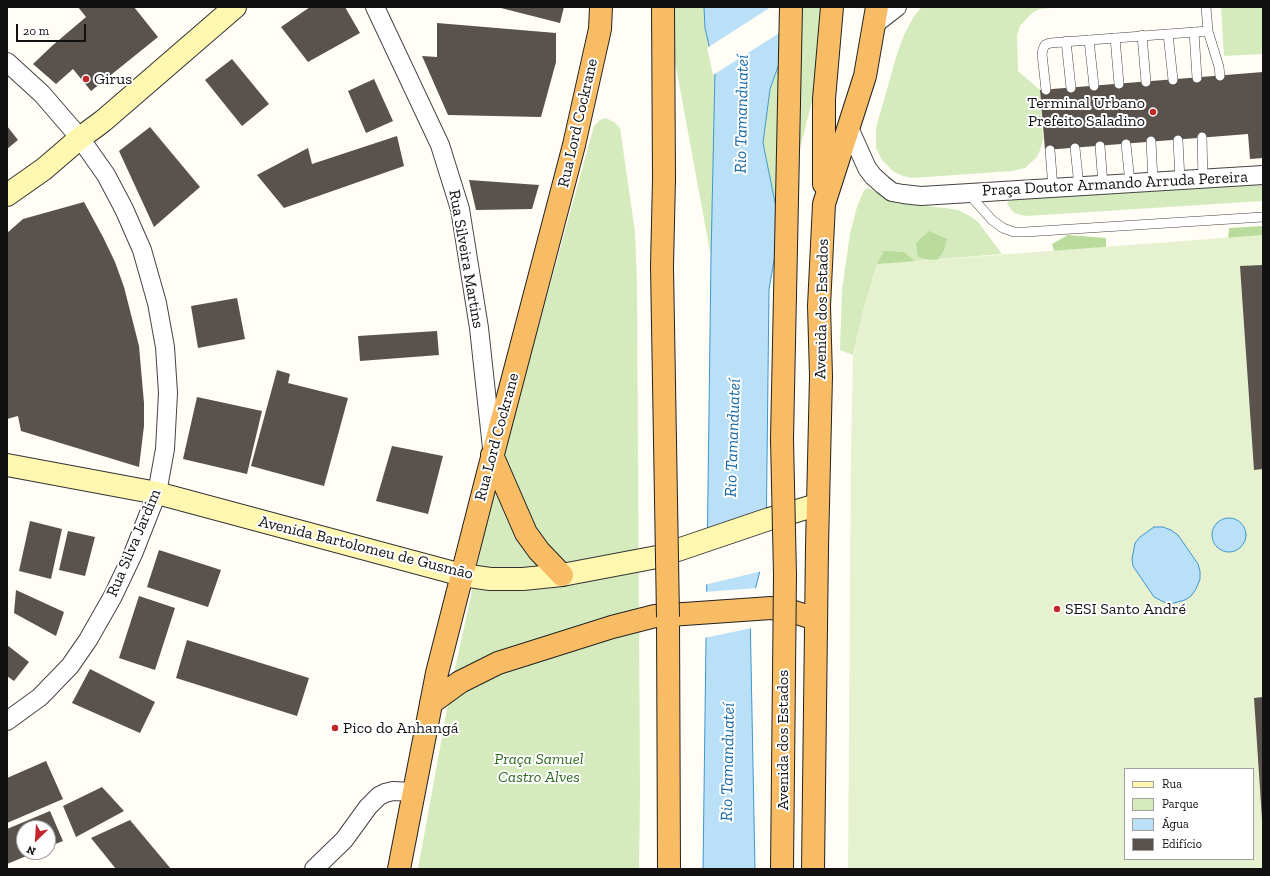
<!DOCTYPE html>
<html>
<head>
<meta charset="utf-8">
<style>
  body { margin:0 }
  #map { position:relative; width:1270px; height:876px; overflow:hidden; background:#fffdf5; font-family:"Zilla Slab",serif }
  canvas { display:block }
  .frame { position:absolute; inset:0; border:8px solid #111; pointer-events:none }
  .legend { position:absolute; left:1124px; top:768px; width:130px; height:92px; box-sizing:border-box; background:#fff; border:1px solid #a0a0a0; margin:0; padding:5px 7px; list-style:none; font-size:12px; color:#111 }
  .legend li { display:flex; align-items:center; gap:8px; height:20px }
  .legend b { width:20px; border:1px solid #a0a0a0 }
  .north { position:absolute; left:16px; top:820px; width:40px; height:40px; box-sizing:border-box; background:#fff; border:1px solid #a0a0a0; border-radius:50%; rotate:205deg; font-size:11px; font-weight:700; line-height:16px; text-align:center; color:#111 }
  .north::after { content:''; display:block; margin:auto; width:14px; height:18px; background:#c4262e; clip-path:polygon(50% 0,100% 100%,50% 72%,0 100%) }
  .scale { position:absolute; left:16px; top:24px; width:70px; height:18px; box-sizing:border-box; border:2px solid #111; border-top:0; padding-left:5px; font-size:12px; line-height:14px; white-space:nowrap; color:#111; -webkit-text-stroke:3px #fff; paint-order:stroke }
</style>
</head>
<body>
<div id="map">
<canvas width="1270" height="876"></canvas>
<div class="frame"></div>
<ul class="legend">
<li><b style="height:5px;background:#fff6b0"></b>Rua</li>
<li><b style="height:11px;background:#d5ebbd"></b>Parque</li>
<li><b style="height:11px;background:#b9e0f7"></b>Água</li>
<li><b style="height:11px;background:#5a524d"></b>Edifício</li>
</ul>
<div class="north">N</div>
<div class="scale">20 m</div>
</div>
<script>
const ctx = document.querySelector('canvas').getContext('2d');
ctx.lineJoin = 'round';
function paint(path, color) {
  ctx.fillStyle = color;
  ctx.fill(path, 'evenodd');
}
function shape(rows) {
  const path = new Path2D();
  for (const r of rows) {
    if (r.length === 3) {
      path.moveTo(r[0] + r[2], r[1]);
      path.arc(r[0], r[1], r[2], 0, 2 * Math.PI);
      continue;
    }
    path.moveTo(r[0], r[1]);
    for (let i = 2; i < r.length; i += 2) path.lineTo(r[i], r[i + 1]);
  }
  return path;
}
function trace(path, color, width, dash) {
  ctx.strokeStyle = color;
  ctx.lineWidth = width;
  ctx.lineCap = dash ? 'butt' : 'round';
  ctx.setLineDash(dash || []);
  ctx.stroke(path);
}
function label(font, color, halo, rows, align = 'center') {
  ctx.font = font + ' "Zilla Slab",serif';
  ctx.lineWidth = 4;
  ctx.setLineDash([]);
  ctx.textBaseline = 'middle';
  ctx.strokeStyle = halo;
  ctx.fillStyle = color;
  for (const [text, x, y, turn = 0] of rows) {
    ctx.save();
    ctx.translate(x, y);
    ctx.rotate((+turn || 0) * Math.PI / 180);
    ctx.textAlign = isNaN(turn) ? turn : align;
    if (halo) ctx.strokeText(text, 0, 0);
    ctx.fillText(text, 0, 0);
    ctx.restore();
  }
}
const green = shape([
  [665,7,704,7,705,28,715,71,711,257],
  [779,7,836,7,780,227,763,143,770,89,779,64],
  [922,7,1065,7,1039,9,1031,14,1020,26,1017,36,1018,71,1040,90,1043,140,1040,150,1037,157,1025,168,1012,171,912,178,903,176,894,172,882,160,876,148,876,128,897,54,904,35,914,16],
  [1221,7,1263,7,1263,54,1224,56],
  [606,118,614,122,620,128,635,232,637,284,640,792,639,869,418,869,451,687,496,481,594,126,600,120],
  [1263,182,1263,201,1026,216,1014,213,1007,204,1010,199],
  [868,188,892,200,900,203,945,208,958,210,970,216,978,222,1002,254,877,264,863,312,853,355,840,350,842,290,850,234,857,207,864,190]
]);
const forest = shape([
  [1263,226,1263,248,1227,251,1229,228],
  [929,231,947,239,944,250,937,261,918,257,916,243],
  [1068,235,1106,238,1106,254,1058,264,1052,244],
  [884,251,904,252,920,266,877,264]
]);
const pitch = shape([
  [1263,235,1263,869,848,869,851,450,853,355,863,312,877,264],
  [1125,769,1253,769,1253,859,1125,859]
]);
const water = shape([
  [704,7,779,7,779,64,770,89,763,143,780,227,769,289,766,547,750,610,755,869,703,869,711,257,715,71,705,28,704,7],
  [1229,535,17],
  [1154,527,1163,527,1171,530,1178,535,1198,564,1200,571,1200,579,1196,589,1191,596,1185,600,1174,603,1166,603,1154,597,1133,566,1132,559,1135,543,1140,537,1154,527]
]);
const pier = shape([
  [771,7,781,7,781,32,713,75,707,48],
  [768,512,767,547,762,571,704,585,705,537],
  [757,588,752,611,752,628,704,638,704,592]
]);
const building = shape([
  [78,7,134,7,158,37,91,91,73,69,56,84,33,64,53,45,86,17],
  [310,7,345,7,360,33,308,62,281,27],
  [497,7,564,7,560,23],
  [437,23,556,33,556,62,541,117,448,115,422,56,437,57],
  [232,59,269,104,242,126,205,80],
  [1263,72,1263,158,1250,159,1248,134,1045,150,1040,90],
  [374,79,393,121,366,133,348,91],
  [7,126,18,140,7,149],
  [150,127,200,187,154,227,119,151],
  [397,136,404,166,284,208,257,175,308,148,312,164],
  [469,180,539,185,532,209,476,210],
  [84,202,103,237,115,262,124,287,139,346,144,403,144,426,139,467,21,431,18,416,7,419,7,233,23,219],
  [1263,265,1263,469,1254,470,1240,266],
  [237,298,245,339,198,348,191,306],
  [437,331,439,355,360,361,358,336],
  [277,370,290,374,288,383,348,398,324,486,251,466],
  [197,397,262,411,247,474,183,459],
  [392,446,443,456,428,514,376,501],
  [30,521,62,529,51,579,19,571],
  [68,531,95,537,85,576,59,570],
  [159,550,221,570,208,607,147,587],
  [16,590,64,612,56,636,14,613],
  [139,596,175,608,155,670,119,658],
  [187,640,309,678,297,716,176,678],
  [7,645,29,662,14,681,7,676],
  [90,669,155,702,140,733,72,703],
  [1263,697,1263,819,1262,819,1254,698],
  [46,761,63,799,7,823,7,778],
  [102,787,124,811,76,837,63,806],
  [50,811,63,841,48,847,48,828,24,828,24,852,36,852,7,864,7,829],
  [130,820,171,869,116,869,91,838]
]);
const service = shape([
  [1206,7,1208,31,1219,67,1220,76],
  [1194,32,1197,78],
  [1168,34,1173,80],
  [1142,35,1146,82],
  [1115,38,1119,84],
  [1089,40,1094,86],
  [1066,41,1071,88],
  [1046,90,1042,54,1043,49,1045,45,1050,43,1208,31],
  [1202,137,1203,179],
  [1178,140,1180,180],
  [1151,141,1153,181],
  [1126,144,1130,183],
  [1100,146,1103,185],
  [1075,148,1079,186],
  [1050,150,1053,188],
  [968,193,992,220,1003,228,1014,232,1025,232,1263,217]
]);
const minor = shape([
  [375,7,440,145,460,209,479,328,492,448],
  [875,24,897,7],
  [7,62,42,94,80,138,106,175,124,209,142,250,157,303,165,347,168,393,165,449,157,493,133,554,113,596,88,640,70,666,40,697,7,721],
  [849,128,867,168,873,176,883,185,892,192,903,194,921,196,1263,175],
  [314,869,344,840,368,807,379,796,385,793,393,791,414,792]
]);
const secondary = shape([
  [7,195,44,169,80,138,103,121,235,7],
  [7,465,157,493,462,575,490,579,523,579,562,575,657,557,769,519,817,505]
]);
const trunk = shape([
  [663,7,664,179],
  [824,184,824,99,832,7],
  [492,455,526,533,539,551,562,575],
  [668,617,669,869],
  [431,703,460,682,498,663,612,627,655,616,771,608,794,612,816,619],
  [399,869,437,673,488,473,574,145,600,29,601,7],
  [813,869,817,547,821,376,819,306,824,204,865,76,877,7]
]);
const trunkBridge = shape([
  [664,179,662,266,668,617],
  [782,869,785,575,782,439,791,7]
]);
const markers = [
  [86,79,4,"#c4262e"],
  [1153,112,4,"#c4262e"],
  [1057,609,4,"#c4262e"],
  [335,728,4,"#c4262e"]
];
const poiNames = [
  ["Girus",94,79],
  ["Terminal Urbano",1145,103,"right"],
  ["Prefeito Saladino",1145,121,"right"],
  ["SESI Santo André",1065,609],
  ["Pico do Anhangá",343,728]
];
const streetNames = [
  ["Rua Lord Cockrane",578,123,-77],
  ["Praça Doutor Armando Arruda Pereira",1115,184,-3],
  ["Rua Silveira Martins",466,259,80],
  ["Avenida dos Estados",822,309,-89],
  ["Rua Lord Cockrane",497,437,-75],
  ["Rua Silva Jardim",134,543,-67],
  ["Avenida Bartolomeu de Gusmão",366,548,14],
  ["Avenida dos Estados",783,740,-90]
];
const parkNames = [
  ["Praça Samuel",539,759],
  ["Castro Alves",539,777]
];
const waterNames = [
  ["Rio Tamanduateí",742,114,-89],
  ["Rio Tamanduateí",733,438,-88],
  ["Rio Tamanduateí",728,762,-89]
];
paint(green, '#d5ebbd');
paint(forest, '#b9dc9c');
paint(pitch, '#e6f2cf');
paint(water, '#b9e0f7');
trace(water, '#3f96cf', 1);
paint(pier, '#fffdf5');
paint(building, '#5a524d');
trace(service, '#444', 10);
trace(minor, '#444', 20);
trace(secondary, '#333', 24);
trace(trunk, '#222', 24);
trace(service, '#fff', 9);
trace(minor, '#fff', 18);
trace(secondary, '#fff6b0', 22);
trace(trunk, '#f7bc64', 22);
trace(trunkBridge, '#222', 24, []);
trace(trunkBridge, '#f7bc64', 22);
for (const [x, y, r, color] of markers) {
  const dot = new Path2D();
  dot.arc(x, y, r, 0, 2 * Math.PI);
  ctx.fillStyle = color;
  ctx.fill(dot);
  trace(dot, '#fff', 1.5);
}
label('16px', '#111', '#fff', poiNames, 'left');
label('16px', '#111', '#fff', streetNames);
label('italic 16px', '#2f6b1f', '#fff', parkNames);
label('italic 17px', '#1768a6', '#fff', waterNames);
</script>
</body>
</html>
